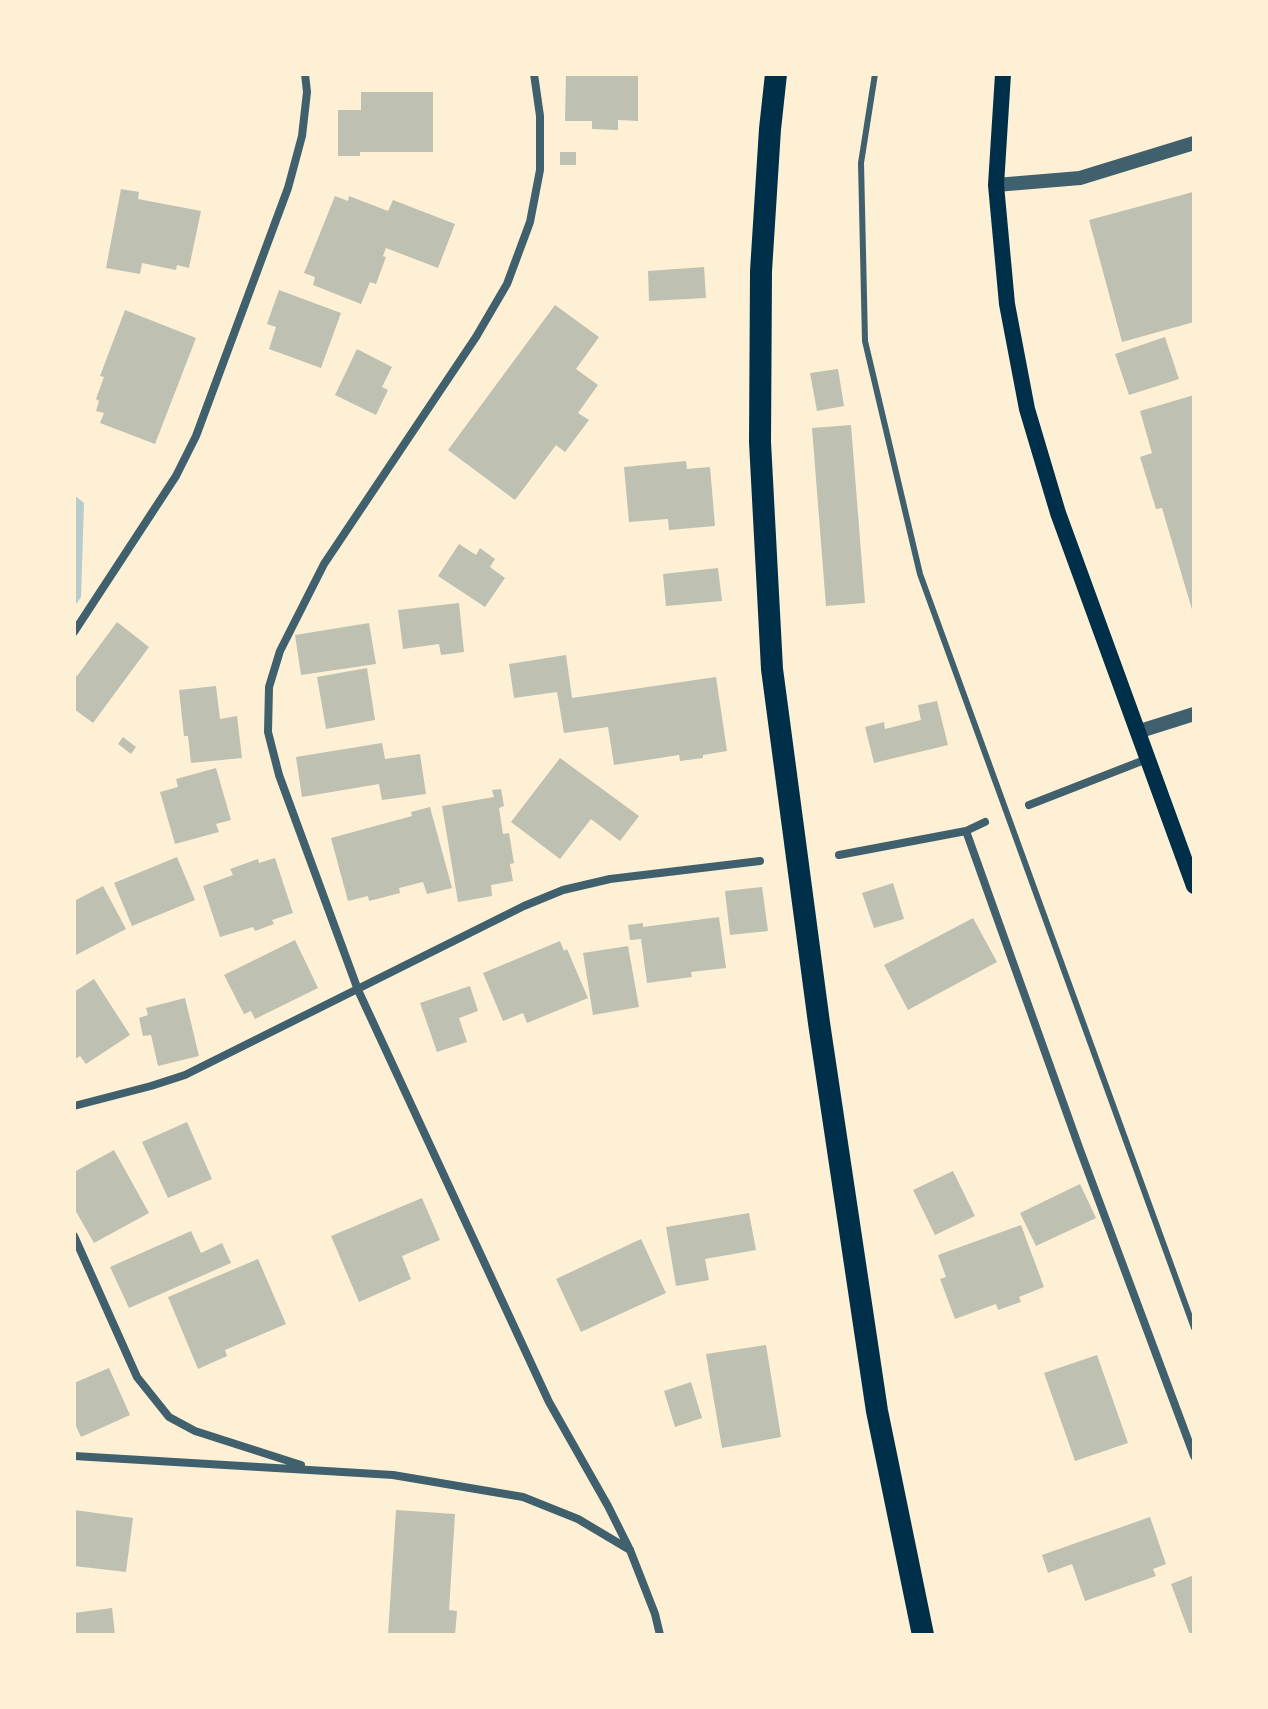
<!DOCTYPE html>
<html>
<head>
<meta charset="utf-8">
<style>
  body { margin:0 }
  #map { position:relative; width:1268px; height:1709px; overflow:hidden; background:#fdf0d5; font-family:"IBM Plex Sans",sans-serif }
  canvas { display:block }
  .frame { position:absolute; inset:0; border:76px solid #fdf0d5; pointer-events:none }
</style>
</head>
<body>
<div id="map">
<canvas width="1268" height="1709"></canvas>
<div class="frame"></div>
</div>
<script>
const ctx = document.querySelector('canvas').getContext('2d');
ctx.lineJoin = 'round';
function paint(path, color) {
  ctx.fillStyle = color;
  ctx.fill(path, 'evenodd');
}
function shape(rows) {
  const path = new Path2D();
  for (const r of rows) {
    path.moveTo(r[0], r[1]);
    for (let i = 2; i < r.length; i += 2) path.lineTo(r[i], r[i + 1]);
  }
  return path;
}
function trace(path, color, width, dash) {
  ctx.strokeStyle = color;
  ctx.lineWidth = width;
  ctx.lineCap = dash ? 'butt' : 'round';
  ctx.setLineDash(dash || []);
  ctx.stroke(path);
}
const green = shape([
  [74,495,84,503,81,597,74,607]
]);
const building = shape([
  [566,74,638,74,638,121,618,120,618,130,592,129,592,121,565,121],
  [361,92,433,92,433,152,360,152,360,156,338,156,338,110,361,110],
  [560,152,576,152,576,165,560,165],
  [121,189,139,192,138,199,201,211,189,268,177,265,176,270,142,263,140,274,106,268],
  [1193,192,1194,322,1122,342,1089,220],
  [335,196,348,201,349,196,388,211,393,200,455,224,438,268,386,248,383,256,386,257,376,284,370,282,361,304,313,285,315,277,304,273],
  [704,267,706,298,649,301,648,271],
  [279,290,341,313,321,368,269,349,276,327,267,324],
  [555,305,599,337,576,369,598,385,578,413,589,420,565,452,556,445,515,500,448,450],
  [125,310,196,338,155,444,100,423,104,413,96,411,99,401,96,399,104,377,100,376],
  [1165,337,1179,379,1129,395,1115,354],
  [357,349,392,367,382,387,388,390,376,415,335,395],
  [838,369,844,406,817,411,810,373],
  [1194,395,1194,613,1193,613,1162,508,1156,509,1140,457,1152,453,1140,411],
  [851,425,865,603,826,606,812,428],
  [686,461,687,469,710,467,715,526,669,530,668,519,629,522,624,467],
  [459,544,476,555,480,548,495,559,490,567,505,578,485,607,438,576],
  [718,568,722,601,666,606,663,574],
  [459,603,464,652,441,655,439,644,403,649,398,610],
  [117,622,149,647,93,723,74,709,74,674,77,676],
  [369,623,376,664,301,675,295,635],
  [566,655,572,698,716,677,727,751,703,755,703,758,680,761,679,755,614,765,608,727,564,733,557,692,514,698,509,664],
  [367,668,375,720,326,729,317,677],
  [216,686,220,719,237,716,242,758,191,763,188,736,184,736,179,690],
  [937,701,948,745,874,763,865,727,884,722,885,729,921,720,918,705],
  [123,737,136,747,131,754,118,744],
  [382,743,385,759,420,754,426,794,382,800,379,784,302,797,296,757],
  [560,758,639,816,620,841,591,819,560,859,511,822],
  [216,768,231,820,216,824,219,832,175,844,160,792,178,787,176,779],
  [501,789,504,806,499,808,503,834,509,833,514,863,510,864,513,881,491,885,492,896,458,902,442,806,494,797,492,790],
  [430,807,452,888,427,894,423,882,399,888,400,893,369,901,368,896,348,901,331,838,412,816,411,812],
  [177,857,195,900,132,926,114,883],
  [275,858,293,913,272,920,274,924,255,931,253,927,220,937,203,886,233,875,230,869,258,859,259,863],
  [893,883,904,919,874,928,862,893],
  [103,886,126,929,74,956,74,901],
  [762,887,768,931,730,935,725,891],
  [719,917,726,968,691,972,692,977,647,983,641,939,630,940,628,925,643,923,643,927],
  [973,918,997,962,908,1010,884,965],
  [295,940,318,988,255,1019,251,1011,244,1014,224,975],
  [560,941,564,951,567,949,588,998,527,1023,523,1013,503,1021,483,973],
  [628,946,639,1007,593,1015,583,953],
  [94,979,130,1035,86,1064,80,1056,74,1060,74,992],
  [470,986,478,1011,459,1018,467,1042,437,1052,420,1003],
  [185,998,199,1056,158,1066,151,1035,143,1036,139,1018,148,1015,146,1008],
  [187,1122,212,1179,168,1198,142,1142],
  [114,1150,149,1213,94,1243,74,1208,74,1172],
  [953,1171,975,1216,935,1235,913,1190],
  [1080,1184,1096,1218,1036,1246,1020,1213],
  [422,1198,440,1240,402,1256,411,1279,359,1302,331,1236],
  [749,1213,756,1250,705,1259,709,1280,676,1286,666,1227],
  [1021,1225,1044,1287,1019,1297,1021,1302,998,1310,996,1304,955,1319,940,1279,946,1277,938,1255],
  [191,1231,201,1253,222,1243,231,1263,129,1308,110,1267],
  [641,1239,666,1293,581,1332,556,1279],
  [258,1259,286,1324,225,1350,227,1356,198,1369,168,1297],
  [766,1345,781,1437,722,1448,706,1354],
  [1097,1355,1128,1443,1075,1461,1044,1373],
  [109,1368,130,1415,81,1437,74,1422,74,1383],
  [691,1382,702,1418,675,1427,664,1391],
  [74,1510,133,1518,126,1572,74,1566],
  [396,1510,455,1514,449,1610,457,1611,455,1635,388,1635],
  [1150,1517,1166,1564,1153,1569,1156,1576,1085,1601,1072,1564,1048,1573,1042,1555],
  [1194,1575,1194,1635,1190,1635,1171,1584],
  [112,1608,115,1635,74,1635,74,1613]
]);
const service = shape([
  [875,74,861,163,865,341,920,574,1194,1328]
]);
const minor = shape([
  [534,74,540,116,540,170,530,222,507,284,476,337,324,564,280,651,269,687,268,732,279,775,358,990,549,1402,608,1506,630,1550,655,1614,660,1635],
  [74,632,176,476,196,436,288,188,302,136,307,92,305,74],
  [1029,805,1147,759],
  [966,831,1080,1150,1194,1456],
  [839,855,966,831,985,822],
  [74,1106,151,1086,185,1075,524,906,563,890,610,879,760,861],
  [74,1236,137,1377,169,1417,195,1431,301,1465],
  [74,1456,393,1475,523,1497,578,1519,630,1550]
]);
const tertiary = shape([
  [996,185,1080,178,1194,143],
  [1137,732,1194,714]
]);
const secondary = shape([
  [1003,74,996,185,1007,304,1027,409,1058,513,1194,886]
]);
const trunk = shape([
  [776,74,770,129,761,271,760,442,772,669,819,1023,877,1411,923,1635]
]);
paint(green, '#b9caca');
paint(building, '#bec0b2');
trace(service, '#3f606c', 6);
trace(minor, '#3f606c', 8);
trace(tertiary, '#3f606c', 14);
trace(secondary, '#003049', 16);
trace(trunk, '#003049', 22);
</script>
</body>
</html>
